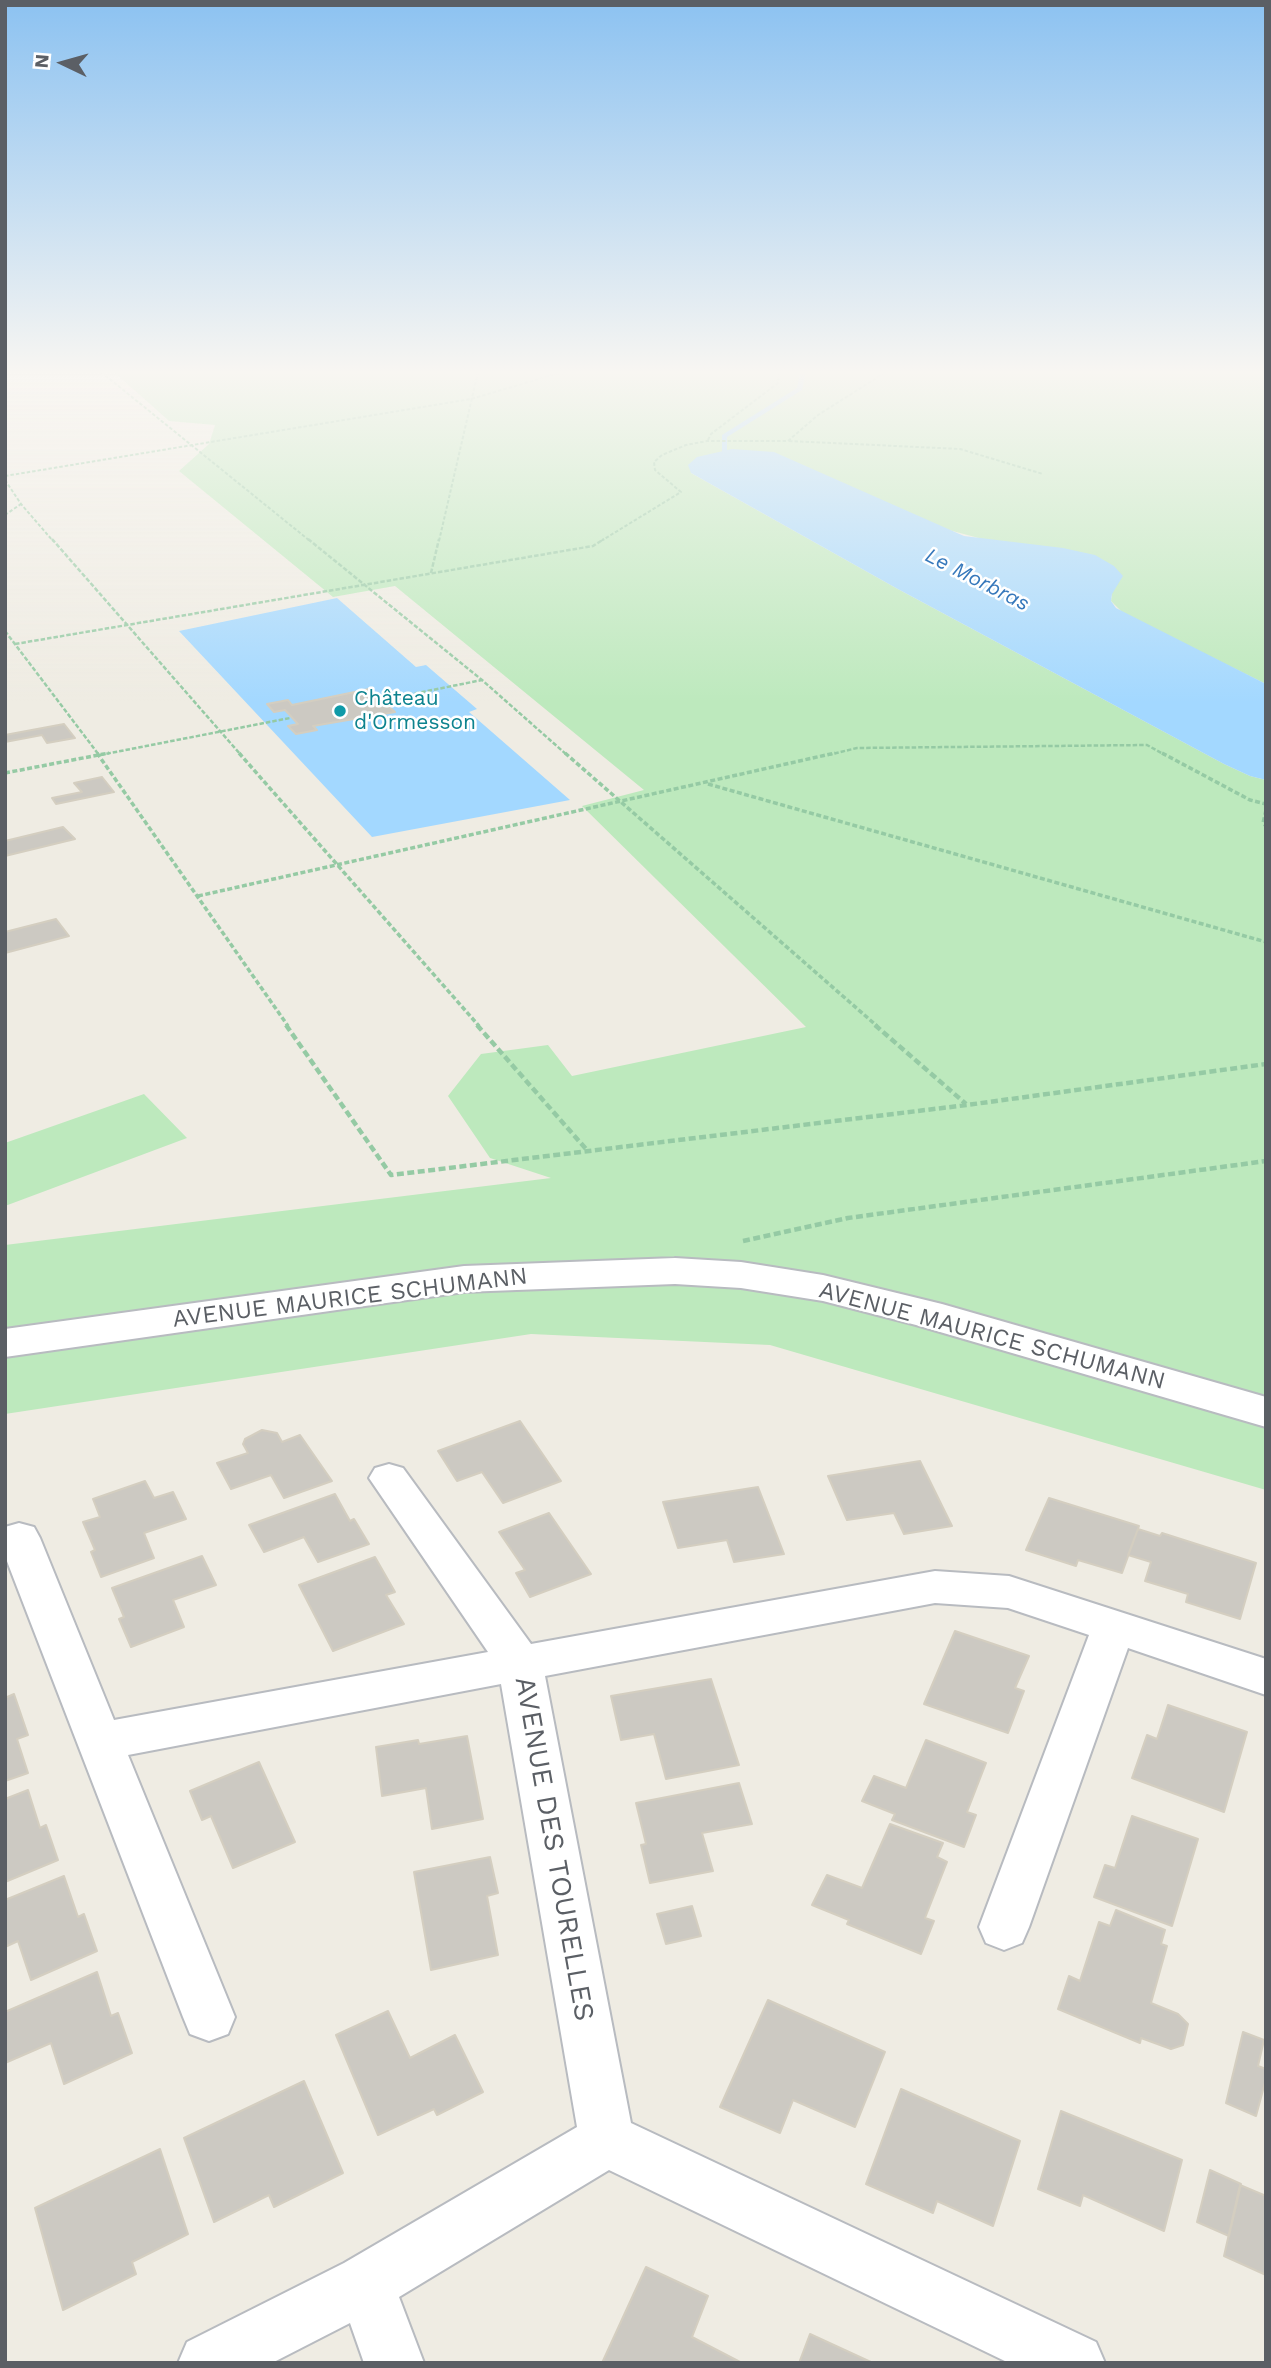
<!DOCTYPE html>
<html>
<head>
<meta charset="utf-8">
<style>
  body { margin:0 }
  #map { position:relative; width:1271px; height:2368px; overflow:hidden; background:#efece3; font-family:"Work Sans",sans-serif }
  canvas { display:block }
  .frame { position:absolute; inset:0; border:7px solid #5b5f65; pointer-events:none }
  .north { position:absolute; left:28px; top:28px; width:70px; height:70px; -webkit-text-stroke:5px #fff; paint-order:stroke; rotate:275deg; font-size:19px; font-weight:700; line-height:28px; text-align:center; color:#5b5f65 }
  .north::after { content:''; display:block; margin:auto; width:24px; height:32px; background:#5b5f65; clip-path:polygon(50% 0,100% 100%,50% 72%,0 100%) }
</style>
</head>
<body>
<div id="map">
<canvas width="1271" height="2368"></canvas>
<div class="frame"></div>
<div class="north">N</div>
</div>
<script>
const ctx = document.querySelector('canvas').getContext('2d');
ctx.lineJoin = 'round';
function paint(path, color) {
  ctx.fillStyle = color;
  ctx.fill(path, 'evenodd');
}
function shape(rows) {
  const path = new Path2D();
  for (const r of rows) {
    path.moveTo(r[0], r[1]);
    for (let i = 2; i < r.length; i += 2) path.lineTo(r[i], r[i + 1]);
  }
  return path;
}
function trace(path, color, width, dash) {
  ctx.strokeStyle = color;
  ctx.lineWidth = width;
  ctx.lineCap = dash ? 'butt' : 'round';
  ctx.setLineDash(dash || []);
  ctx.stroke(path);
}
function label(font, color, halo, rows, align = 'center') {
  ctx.font = font + ' "Work Sans",sans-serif';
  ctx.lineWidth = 5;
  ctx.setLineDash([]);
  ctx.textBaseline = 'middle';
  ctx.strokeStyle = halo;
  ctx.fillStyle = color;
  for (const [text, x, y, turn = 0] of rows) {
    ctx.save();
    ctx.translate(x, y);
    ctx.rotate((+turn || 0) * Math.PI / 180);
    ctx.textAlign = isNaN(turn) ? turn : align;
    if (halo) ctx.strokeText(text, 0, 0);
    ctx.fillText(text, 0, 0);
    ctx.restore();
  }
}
const green = shape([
  [114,372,1266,372,1266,684,1124,614,1111,601,1112,594,986,540,945,529,890,505,691,473,896,588,1224,764,1250,776,1266,780,1266,1490,770,1345,531,1334,5,1414,5,1245,551,1178,490,1158,448,1096,481,1054,548,1045,572,1076,806,1027,582,806,644,790,395,586,333,597,179,471,209,444,215,425,169,421],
  [144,1094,187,1138,5,1206,5,1143]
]);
const water = shape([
  [732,449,774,452,964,536,1063,548,1095,555,1114,566,1123,576,1112,594,1111,601,1116,608,1266,684,1266,780,1250,776,1224,764,896,588,691,473,688,465,697,457],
  [337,598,416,667,426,665,477,709,469,712,570,800,372,837,179,631]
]);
const stream = shape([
  [800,372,806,372,802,390,727,437,727,452,737,457,737,459,722,454,722,435,797,388,800,372]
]);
const building = shape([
  [369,689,395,712,313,726,317,730,296,734,288,726,298,724,285,710,274,712,267,704,288,700,292,705,369,689],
  [64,724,75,738,47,743,42,735,5,742,5,735,64,724],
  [102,777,114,792,56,804,52,798,82,792,74,783,102,777],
  [63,827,75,839,5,856,5,841,63,827],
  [56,919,69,936,5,953,5,932,56,919],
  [520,1421,561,1481,503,1503,482,1472,457,1481,438,1451,520,1421],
  [262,1430,277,1433,282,1442,300,1435,332,1481,284,1498,271,1475,231,1489,217,1463,248,1453,243,1444,245,1439,262,1430],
  [920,1461,952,1526,904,1534,894,1513,847,1520,828,1476,920,1461],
  [145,1481,154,1498,173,1492,186,1519,144,1533,154,1558,101,1577,91,1552,95,1550,83,1522,100,1517,93,1499,145,1481],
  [758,1487,784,1554,734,1562,727,1540,678,1548,663,1502,758,1487],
  [335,1494,350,1521,354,1519,369,1544,318,1562,304,1537,264,1552,249,1525,335,1494],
  [1049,1498,1139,1526,1122,1573,1078,1560,1076,1566,1026,1550,1049,1498],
  [549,1513,591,1574,530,1597,516,1573,525,1570,499,1532,549,1513],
  [1138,1529,1160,1536,1162,1533,1256,1563,1240,1619,1186,1602,1188,1594,1145,1581,1151,1562,1128,1555,1138,1529],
  [202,1556,216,1585,173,1600,184,1627,131,1647,119,1619,124,1617,112,1588,202,1556],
  [375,1557,395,1592,386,1595,404,1624,333,1651,299,1585,375,1557],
  [955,1631,1029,1656,1015,1688,1024,1691,1008,1733,924,1704,955,1631],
  [711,1679,739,1765,666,1779,654,1734,621,1740,611,1696,711,1679],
  [14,1694,28,1735,17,1739,28,1773,5,1781,5,1698,14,1694],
  [1168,1705,1247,1732,1224,1812,1132,1778,1147,1735,1157,1739,1168,1705],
  [467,1736,483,1819,432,1829,426,1788,382,1796,376,1747,418,1740,419,1744,467,1736],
  [926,1740,986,1763,967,1812,976,1815,964,1847,892,1820,895,1814,862,1801,874,1776,906,1788,926,1740],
  [259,1762,295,1842,233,1868,211,1816,202,1820,190,1791,259,1762],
  [739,1783,752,1824,702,1833,713,1871,650,1883,641,1845,646,1844,636,1803,739,1783],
  [28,1790,40,1828,46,1825,58,1860,5,1882,5,1799,28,1790],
  [1132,1816,1198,1839,1172,1926,1094,1897,1105,1865,1115,1868,1132,1816],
  [890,1824,943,1843,937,1857,947,1862,925,1918,934,1921,921,1954,847,1924,849,1920,812,1905,827,1875,862,1888,890,1824],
  [490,1857,498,1893,487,1896,498,1955,431,1970,414,1872,490,1857],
  [64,1876,78,1917,84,1914,97,1951,31,1980,18,1941,5,1947,5,1900,64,1876],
  [692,1906,701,1936,666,1944,657,1914,692,1906],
  [1116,1910,1165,1930,1161,1944,1167,1946,1151,2003,1178,2014,1188,2024,1183,2045,1171,2049,1141,2038,1140,2043,1058,2009,1069,1976,1080,1981,1099,1922,1110,1926,1116,1910],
  [97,1972,111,2016,118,2013,132,2053,64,2084,51,2043,5,2063,5,2012,97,1972],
  [768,2000,885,2052,855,2127,793,2100,780,2133,720,2107,768,2000],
  [388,2011,410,2058,455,2035,483,2092,437,2115,434,2109,378,2135,336,2035,388,2011],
  [1243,2032,1264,2040,1258,2066,1266,2069,1266,2079,1256,2116,1226,2103,1243,2032],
  [304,2081,343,2173,274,2207,269,2195,214,2222,184,2138,304,2081],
  [901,2089,1020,2141,993,2226,937,2201,933,2213,866,2184,901,2089],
  [1061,2111,1182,2160,1164,2231,1083,2195,1080,2206,1038,2189,1061,2111],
  [160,2149,188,2234,132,2262,136,2274,63,2310,35,2208,160,2149],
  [1210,2170,1241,2184,1229,2236,1197,2222,1210,2170],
  [1240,2185,1266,2196,1266,2275,1224,2256,1240,2185],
  [646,2267,708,2296,692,2337,742,2363,602,2363,646,2267],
  [810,2334,873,2363,799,2363,810,2334]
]);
const pathFar3 = shape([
  [101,372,310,541],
  [708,440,711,434,778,383,779,372],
  [789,441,960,449,1043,474],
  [5,476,471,399,556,374,573,372],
  [5,480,21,504,53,541],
  [5,515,21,504],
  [439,541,478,372],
  [601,541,681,492,655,470,654,462,662,455,686,445,707,441,788,441,818,415,886,372]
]);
const pathFar2 = shape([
  [52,539,241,755],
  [308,539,482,680,567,755],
  [431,573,439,539],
  [5,631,99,755],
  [15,644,593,546,604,539],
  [383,700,482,680],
  [100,755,290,718],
  [828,755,857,748,1147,745,1165,755]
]);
const pathFar1 = shape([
  [97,753,288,1026],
  [239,753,479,1026],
  [565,753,877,1026],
  [1162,753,1250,800,1266,804],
  [5,773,109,753],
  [708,784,1266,942],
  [1266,810,1263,823,1266,826],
  [198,896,835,753]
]);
const path = shape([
  [286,1025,391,1175,967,1105,1266,1064],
  [477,1025,586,1149],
  [875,1025,966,1104],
  [743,1241,848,1218,1266,1161]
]);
const minor = shape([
  [389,1464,403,1468,531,1644,935,1571,1009,1576,1266,1659,1266,1695,1128,1648,1029,1927,1022,1943,1004,1950,986,1943,979,1927,1089,1635,1008,1608,935,1603,545,1676,631,2123,1096,2342,1105,2363,1009,2363,609,2170,399,2297,424,2363,364,2363,350,2323,272,2363,178,2363,187,2342,344,2263,577,2127,501,1684,128,1755,235,2017,228,2034,209,2041,190,2034,183,2017,5,1556,5,1527,19,1523,34,1527,40,1538,114,1720,488,1652,369,1478,375,1468,389,1464]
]);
const tertiary = shape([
  [675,1258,741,1262,823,1275,942,1304,1266,1397,1266,1427,916,1325,823,1301,741,1288,675,1284,464,1292,5,1357,5,1329,464,1266,675,1258]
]);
const markers = [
  [340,711,7,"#0f9aa8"]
];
const farWaternames = [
  ["Le Morbras",977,580,27]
];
const farCulturenames = [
  ["Château",354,699],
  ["d'Ormesson",354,723]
];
const streetNames = [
  ["AVENUE MAURICE SCHUMANN",350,1298,-7],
  ["AVENUE MAURICE SCHUMANN",992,1336,15]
];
const nearStreetnames = [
  ["AVENUE DES TOURELLES",554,1849,80]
];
paint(green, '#bde9bd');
paint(water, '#a3d8ff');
paint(stream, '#a3d8ff');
paint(building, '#ccc9c2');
trace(building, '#d4cec0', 2);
trace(minor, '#b8bbc0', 4);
trace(tertiary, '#b8bbc0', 4);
trace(pathFar3, '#95caa4', 2, [3.5, 2]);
trace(pathFar2, '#95caa4', 2.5, [4.5, 2]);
trace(pathFar1, '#95caa4', 3.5, [5, 2.5]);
trace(path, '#95caa4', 4.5, [7, 3.5]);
paint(minor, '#fff');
paint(tertiary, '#fff');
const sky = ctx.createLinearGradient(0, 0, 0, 703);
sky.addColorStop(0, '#8cc2f1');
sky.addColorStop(0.53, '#f8f6f2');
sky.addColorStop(1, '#f8f6f200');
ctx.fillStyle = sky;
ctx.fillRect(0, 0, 1271, 703);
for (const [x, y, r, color] of markers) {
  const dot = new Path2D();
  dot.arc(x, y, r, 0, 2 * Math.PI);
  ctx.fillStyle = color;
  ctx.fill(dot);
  trace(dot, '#fff', 2.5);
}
label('italic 21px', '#3678bb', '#fff', farWaternames);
label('21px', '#0d838f', '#fff', farCulturenames, 'left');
label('24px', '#5b5f65', '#fff', streetNames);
label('28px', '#5b5f65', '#fff', nearStreetnames);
</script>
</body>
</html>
